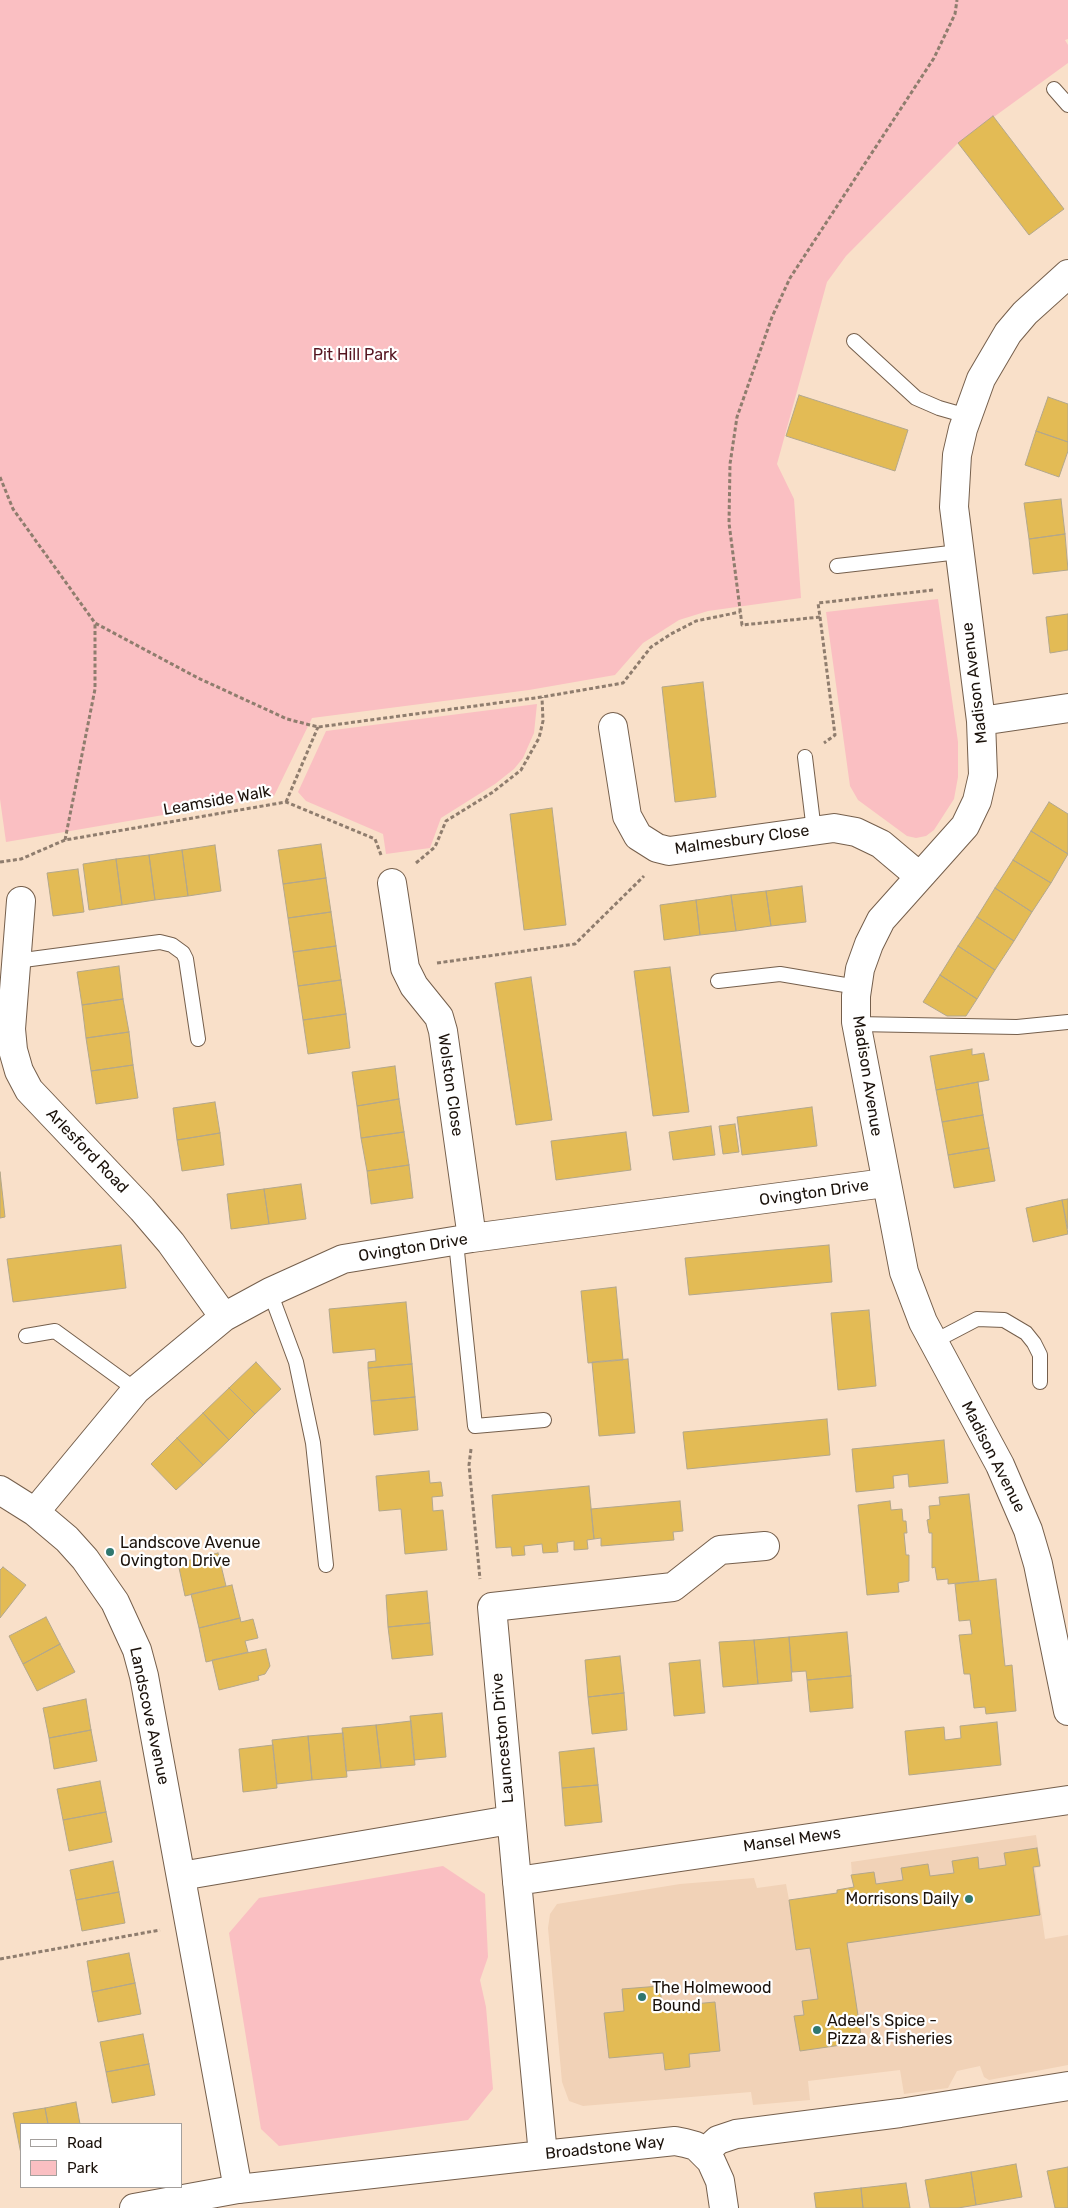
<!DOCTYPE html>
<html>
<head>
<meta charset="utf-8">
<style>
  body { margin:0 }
  #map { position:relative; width:1068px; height:2208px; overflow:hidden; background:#f9e0c9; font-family:Rubik,sans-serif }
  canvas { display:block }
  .legend { position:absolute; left:20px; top:2123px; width:162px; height:65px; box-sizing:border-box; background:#fff; border:1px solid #a4a09d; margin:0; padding:6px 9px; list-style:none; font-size:15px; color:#1b120b }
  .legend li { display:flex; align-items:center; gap:10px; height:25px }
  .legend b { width:25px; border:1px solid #a4a09d }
</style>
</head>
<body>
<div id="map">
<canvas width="1068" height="2208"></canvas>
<ul class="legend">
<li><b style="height:6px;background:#fff"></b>Road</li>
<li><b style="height:14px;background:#fabfc2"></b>Park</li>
</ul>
</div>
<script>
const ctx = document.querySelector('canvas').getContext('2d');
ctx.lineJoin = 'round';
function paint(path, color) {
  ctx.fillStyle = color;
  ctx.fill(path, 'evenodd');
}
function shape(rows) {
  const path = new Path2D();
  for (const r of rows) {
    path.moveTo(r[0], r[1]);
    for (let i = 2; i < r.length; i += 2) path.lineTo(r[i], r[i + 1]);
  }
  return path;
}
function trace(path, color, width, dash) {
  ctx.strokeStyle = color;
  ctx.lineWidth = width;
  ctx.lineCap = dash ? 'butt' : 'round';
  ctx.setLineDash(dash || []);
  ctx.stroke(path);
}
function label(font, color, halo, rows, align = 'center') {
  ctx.font = font + ' Rubik,sans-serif';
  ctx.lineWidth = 4.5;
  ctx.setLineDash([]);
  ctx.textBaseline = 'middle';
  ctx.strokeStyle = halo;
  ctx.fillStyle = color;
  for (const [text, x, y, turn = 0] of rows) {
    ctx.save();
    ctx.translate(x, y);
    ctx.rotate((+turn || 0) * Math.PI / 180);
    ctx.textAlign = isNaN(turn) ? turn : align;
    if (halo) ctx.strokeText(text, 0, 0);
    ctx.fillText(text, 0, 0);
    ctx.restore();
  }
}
const built = shape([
  [1036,1835,1041,1867,1035,1868,1045,1939,1068,1935,1068,2065,989,2080,984,2077,980,2066,957,2071,948,2088,904,2094,900,2070,808,2081,810,2100,753,2105,751,2092,583,2106,569,2101,562,2082,548,1928,550,1914,557,1904,680,1884,754,1878,757,1888,786,1884,789,1900,837,1893,837,1890,853,1887,851,1862]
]);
const green = shape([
  [0,0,1068,0,1068,39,1065,40,1068,45,1068,63,958,143,846,256,827,282,777,464,794,499,801,598,708,611,679,620,643,643,615,675,529,690,312,718,274,796,6,842,0,799],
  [938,599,958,742,958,777,954,799,934,830,926,836,916,838,907,836,858,800,850,786,826,612],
  [537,704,534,733,523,758,514,769,495,784,441,818,430,848,386,854,383,834,306,801,298,792,326,731],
  [443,1866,485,1894,488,1957,480,1980,486,2007,493,2089,468,2120,279,2146,261,2129,229,1933,259,1898]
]);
const building = shape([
  [993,116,1064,209,1029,235,958,143,993,116],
  [799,395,908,430,895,471,786,436,799,395],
  [1048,397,1068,404,1068,442,1036,431,1048,397],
  [1036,431,1068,442,1068,451,1059,477,1025,465,1036,431],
  [1061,499,1065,534,1029,539,1024,503,1061,499],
  [1065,534,1068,570,1033,574,1029,539,1065,534],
  [1068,614,1068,650,1050,653,1046,617,1068,614],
  [703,682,716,797,675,802,662,687,703,682],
  [1049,802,1068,814,1068,854,1031,831,1049,802],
  [552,808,566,925,524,930,510,814,552,808],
  [1031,831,1068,854,1051,883,1013,860,1031,831],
  [321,844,326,878,283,884,278,850,321,844],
  [215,845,221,891,188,896,182,850,215,845],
  [182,850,188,896,155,900,149,855,182,850],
  [149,855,155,900,122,905,116,859,149,855],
  [116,859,122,905,89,910,83,864,116,859],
  [1013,860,1051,883,1032,912,995,888,1013,860],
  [78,869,84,912,53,916,47,873,78,869],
  [326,878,331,912,288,918,283,884,326,878],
  [802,886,806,922,771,926,766,891,802,886],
  [995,888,1032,912,1014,941,977,917,995,888],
  [766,891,771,926,736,931,731,895,766,891],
  [731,895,736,931,700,935,696,900,731,895],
  [696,900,700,935,664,940,660,905,696,900],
  [331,912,336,946,293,952,288,918,331,912],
  [977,917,1014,941,995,970,958,946,977,917],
  [336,946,341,980,298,986,293,952,336,946],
  [958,946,995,970,977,999,940,975,958,946],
  [119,966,123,999,82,1005,77,972,119,966],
  [670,967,689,1112,653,1116,634,971,670,967],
  [940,975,977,999,966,1016,947,1016,923,1002,940,975],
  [531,977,552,1120,516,1125,495,983,531,977],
  [341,980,346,1014,303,1020,298,986,341,980],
  [123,999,129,1032,86,1038,82,1005,123,999],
  [346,1014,350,1048,308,1054,303,1020,346,1014],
  [129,1032,133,1065,91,1071,86,1038,129,1032],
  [972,1049,972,1055,984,1053,989,1080,936,1090,930,1056,972,1049],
  [133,1065,138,1098,96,1104,91,1071,133,1065],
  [395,1066,399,1099,357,1106,352,1072,395,1066],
  [978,1082,983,1115,942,1122,936,1090,978,1082],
  [399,1099,404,1132,361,1138,357,1106,399,1099],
  [215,1102,220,1133,177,1140,173,1108,215,1102],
  [812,1107,817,1146,742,1155,737,1117,812,1107],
  [983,1115,989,1148,948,1155,942,1122,983,1115],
  [735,1124,739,1152,723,1154,719,1126,735,1124],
  [711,1126,715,1155,673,1160,669,1132,711,1126],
  [404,1132,409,1165,367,1171,361,1138,404,1132],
  [626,1132,631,1170,556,1180,551,1141,626,1132],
  [220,1133,224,1165,182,1171,177,1140,220,1133],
  [989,1148,995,1181,954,1188,948,1155,989,1148],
  [409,1165,413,1198,371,1204,367,1171,409,1165],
  [0,1172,5,1217,0,1218,0,1172],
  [301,1184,306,1219,269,1224,264,1189,301,1184],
  [264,1189,269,1224,231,1229,227,1194,264,1189],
  [1068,1199,1068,1229,1062,1200,1068,1199],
  [1062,1200,1068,1234,1033,1242,1026,1208,1062,1200],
  [121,1245,126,1288,13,1302,7,1259,121,1245],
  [829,1245,832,1282,689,1295,685,1258,829,1245],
  [616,1287,623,1360,588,1363,581,1291,616,1287],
  [406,1302,412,1364,368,1368,368,1362,376,1361,375,1349,333,1353,329,1309,406,1302],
  [869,1310,876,1386,838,1390,831,1313,869,1310],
  [628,1359,635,1433,599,1436,592,1362,628,1359],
  [256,1362,281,1389,255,1414,229,1388,256,1362],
  [412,1364,415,1397,371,1401,368,1368,412,1364],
  [229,1388,255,1414,229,1440,203,1413,229,1388],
  [415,1397,418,1430,374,1435,371,1401,415,1397],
  [203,1413,229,1440,203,1465,177,1438,203,1413],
  [827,1419,830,1455,687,1469,683,1432,827,1419],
  [177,1438,203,1465,176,1490,151,1464,177,1438],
  [944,1440,948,1483,909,1487,908,1474,893,1476,894,1488,856,1492,852,1449,944,1440],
  [429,1471,430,1483,441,1482,443,1496,432,1497,433,1511,443,1510,447,1550,405,1554,401,1509,379,1511,376,1476,429,1471],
  [589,1486,594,1539,587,1540,588,1549,574,1550,574,1541,557,1543,558,1552,543,1553,542,1544,524,1546,525,1555,512,1556,511,1547,496,1548,492,1495,589,1486],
  [969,1494,979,1581,948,1584,948,1579,937,1580,935,1567,932,1568,932,1533,929,1533,927,1520,930,1519,929,1506,940,1505,939,1497,969,1494],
  [680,1501,683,1531,673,1532,674,1540,601,1546,601,1538,594,1539,591,1509,680,1501],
  [890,1501,891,1510,902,1509,903,1521,906,1521,907,1533,904,1533,906,1555,909,1555,909,1581,898,1583,899,1592,867,1595,858,1505,890,1501],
  [218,1553,226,1586,185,1596,178,1563,218,1553],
  [3,1567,26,1585,0,1618,0,1570,3,1567],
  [996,1579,1005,1666,1012,1665,1016,1711,986,1714,985,1707,974,1708,970,1674,964,1674,959,1635,972,1634,970,1620,959,1621,955,1584,996,1579],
  [232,1585,240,1618,199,1628,191,1594,232,1585],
  [427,1591,430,1623,388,1627,386,1595,427,1591],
  [46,1617,60,1644,23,1664,9,1636,46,1617],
  [240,1618,241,1622,253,1619,258,1638,245,1641,248,1652,206,1662,199,1628,240,1618],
  [430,1623,433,1655,392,1659,388,1627,430,1623],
  [847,1632,851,1676,807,1680,806,1671,792,1672,789,1637,847,1632],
  [789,1637,792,1681,758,1684,754,1640,789,1637],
  [754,1640,758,1684,723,1687,719,1642,754,1640],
  [60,1644,75,1672,37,1691,23,1664,60,1644],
  [266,1649,270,1666,265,1674,258,1676,259,1680,219,1690,212,1660,266,1649],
  [620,1656,624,1693,588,1697,585,1660,620,1656],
  [700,1660,705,1713,674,1716,669,1663,700,1660],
  [851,1676,853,1708,810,1712,807,1680,851,1676],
  [624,1693,627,1730,592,1734,588,1697,624,1693],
  [86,1699,91,1730,49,1738,43,1708,86,1699],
  [442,1713,446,1757,414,1760,410,1716,442,1713],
  [411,1721,415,1765,381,1768,376,1725,411,1721],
  [997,1722,1001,1765,909,1775,905,1731,944,1727,945,1740,961,1738,960,1726,997,1722],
  [376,1725,381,1768,346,1771,342,1728,376,1725],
  [91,1730,97,1761,54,1769,49,1738,91,1730],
  [343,1733,347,1777,312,1780,308,1736,343,1733],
  [308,1736,312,1780,277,1784,272,1740,308,1736],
  [273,1745,277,1788,243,1792,239,1749,273,1745],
  [594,1748,598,1785,562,1788,559,1752,594,1748],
  [100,1781,106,1812,63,1820,57,1789,100,1781],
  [598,1785,602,1822,565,1826,562,1788,598,1785],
  [106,1812,112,1842,69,1851,63,1820,106,1812],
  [1037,1848,1040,1866,1033,1867,1040,1915,847,1943,862,2042,800,2051,794,2016,804,2015,802,2001,818,1999,810,1948,796,1950,789,1900,837,1893,837,1890,854,1887,851,1875,874,1872,876,1884,903,1880,901,1868,928,1864,930,1876,954,1873,952,1861,978,1857,979,1869,1006,1865,1004,1853,1037,1848],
  [113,1861,119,1892,76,1900,70,1870,113,1861],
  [119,1892,125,1923,82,1931,76,1900,119,1892],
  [129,1953,135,1983,92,1992,87,1961,129,1953],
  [135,1983,141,2014,98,2022,92,1992,135,1983],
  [660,1986,662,2007,715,2002,720,2051,689,2054,690,2067,665,2070,663,2053,609,2058,604,2013,624,2011,622,1989,660,1986],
  [143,2034,149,2064,106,2072,100,2042,143,2034],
  [149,2064,155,2095,112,2103,106,2072,149,2064],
  [76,2102,80,2124,48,2124,45,2108,76,2102],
  [45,2108,48,2124,21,2124,21,2154,13,2113,45,2108],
  [1016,2164,1022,2197,976,2205,971,2172,1016,2164],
  [1068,2167,1068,2208,1055,2208,1047,2171,1068,2167],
  [971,2172,976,2205,958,2208,930,2208,925,2180,971,2172],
  [906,2183,910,2208,863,2208,861,2188,906,2183],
  [861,2188,863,2208,816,2208,814,2193,861,2188]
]);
const path = shape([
  [0,477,13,509,95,623,198,678,287,719,318,727,542,697,623,683,651,647,671,634,696,621,740,612],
  [933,590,818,603,820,617,742,625,729,523,730,464,737,417,772,317,790,278,934,58,955,14,957,0],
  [820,617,835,735,824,743],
  [286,802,318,727],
  [65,840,95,689,95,623],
  [0,862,21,859,65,840,286,802,375,839,381,855],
  [416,863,435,847,446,821,493,792,521,770,539,738,543,721,542,697],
  [437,963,575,944,644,876],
  [471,1449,469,1465,480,1579],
  [0,1959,160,1930]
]);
const service = shape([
  [1054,89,1068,105],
  [854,341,916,398,939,408,967,416],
  [837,566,959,552],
  [805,757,814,831],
  [16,961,160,942,172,945,183,953,186,959,198,1039],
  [718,981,780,974,857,987],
  [856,1024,1017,1027,1068,1022],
  [456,1242,475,1426,544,1420],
  [270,1292,296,1362,313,1443,326,1565],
  [26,1336,55,1331,136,1390],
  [933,1342,977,1319,1004,1320,1026,1333,1034,1343,1040,1355,1040,1382]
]);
const minor = shape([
  [1068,274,1025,313,1008,333,981,379,963,429,957,455,954,507,981,721,983,775,977,801,965,826,881,920,869,944,860,969,856,996,856,1022,904,1272,923,1322,1000,1465,1028,1530,1038,1564,1068,1711],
  [981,721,1068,708],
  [613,727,627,816,638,836,657,848,669,851,834,828,856,832,881,844,919,876],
  [392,883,405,968,414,986,439,1017,443,1031,472,1238],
  [21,901,11,1029,13,1050,19,1071,29,1090,142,1209,171,1243,224,1317],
  [0,1490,35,1512,67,1539,85,1559,115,1602,137,1650,144,1676,238,2189],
  [35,1512,136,1390,224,1317,270,1292,343,1259,472,1238,885,1183],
  [181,1876,510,1820],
  [517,1881,492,1607,673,1587,720,1550,765,1546],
  [704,2153,718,2140,736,2134,900,2113,1068,2086],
  [543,2155,675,2141,685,2143,696,2146,711,2161,720,2181,724,2208]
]);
const tertiary = shape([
  [134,2208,238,2189,543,2155,517,1881,1068,1800]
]);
const markers = [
  [110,1552,5,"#30776f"],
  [969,1899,5,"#30776f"],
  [642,1997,5,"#30776f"],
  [817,2030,5,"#30776f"]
];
const parkNames = [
  ["Pit Hill Park",355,355]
];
const streetNames = [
  ["Madison Avenue",975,683,-97],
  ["Leamside Walk",217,801,-10],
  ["Malmesbury Close",742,840,-8],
  ["Madison Avenue",867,1076,81],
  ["Wolston Close",450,1085,82],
  ["Arlesford Road",87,1151,46],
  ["Ovington Drive",814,1193,-8],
  ["Ovington Drive",413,1248,-9],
  ["Madison Avenue",993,1457,63],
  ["Landscove Avenue",149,1716,78],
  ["Launceston Drive",503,1738,-95],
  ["Mansel Mews",792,1840,-8],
  ["Broadstone Way",605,2148,-6]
];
const poiNames = [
  ["Landscove Avenue",120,1543],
  ["Ovington Drive",120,1561],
  ["Morrisons Daily",959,1899,"right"],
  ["The Holmewood",652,1988],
  ["Bound",652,2006],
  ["Adeel's Spice -",827,2021],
  ["Pizza & Fisheries",827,2039]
];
paint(built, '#f1d2b7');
paint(green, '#fabfc2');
paint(building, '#e3bb55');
trace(building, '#b3a78c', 1);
trace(service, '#755f4c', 16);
trace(minor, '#755f4c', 30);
trace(tertiary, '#755f4c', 30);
trace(path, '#8f7d6e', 3, [4, 2.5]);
trace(service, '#fff', 14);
trace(minor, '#fff', 28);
trace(tertiary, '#fff', 28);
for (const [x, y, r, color] of markers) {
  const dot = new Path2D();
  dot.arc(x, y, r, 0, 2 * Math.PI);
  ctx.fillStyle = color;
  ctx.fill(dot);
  trace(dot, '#fff', 2);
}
label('16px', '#551520', '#fff', parkNames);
label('16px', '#1b120b', '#fff', streetNames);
label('16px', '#1b120b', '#fff', poiNames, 'left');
</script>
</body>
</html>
